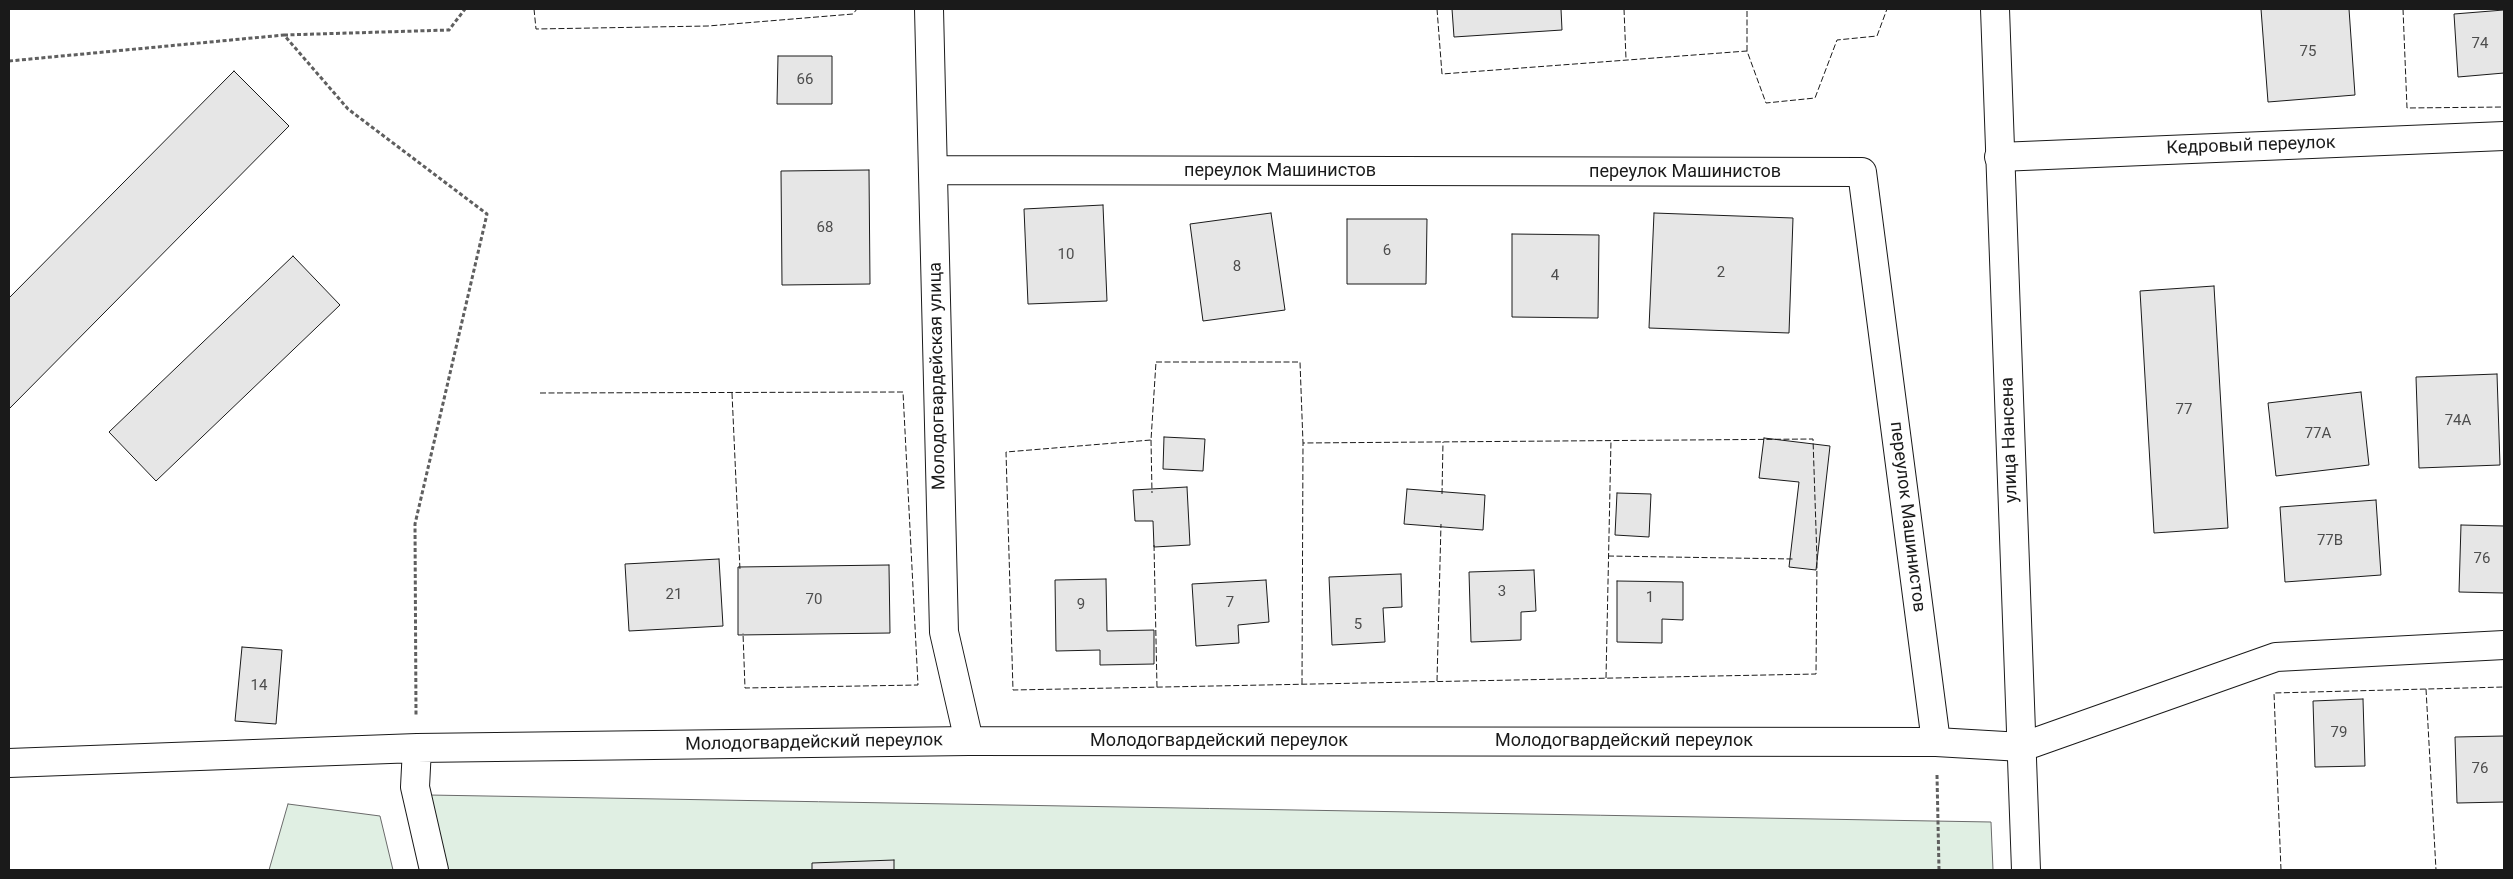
<!DOCTYPE html>
<html>
<head>
<meta charset="utf-8">
<style>
  body { margin:0 }
  #map { position:relative; width:2513px; height:879px; overflow:hidden; background:#fff; font-family:Roboto,sans-serif }
  canvas { display:block }
  .frame { position:absolute; inset:0; border:10px solid #1a1a1a; pointer-events:none }
</style>
</head>
<body>
<div id="map">
<canvas width="2513" height="879"></canvas>
<div class="frame"></div>
</div>
<script>
const ctx = document.querySelector('canvas').getContext('2d');
ctx.lineJoin = 'round';
function paint(path, color) {
  ctx.fillStyle = color;
  ctx.fill(path, 'evenodd');
}
function shape(rows) {
  const path = new Path2D();
  for (const r of rows) {
    path.moveTo(r[0], r[1]);
    for (let i = 2; i < r.length; i += 2) path.lineTo(r[i], r[i + 1]);
  }
  return path;
}
function trace(path, color, width, dash) {
  ctx.strokeStyle = color;
  ctx.lineWidth = width;
  ctx.lineCap = dash ? 'butt' : 'round';
  ctx.setLineDash(dash || []);
  ctx.stroke(path);
}
function label(font, color, halo, rows, align = 'center') {
  ctx.font = font + ' Roboto,sans-serif';
  ctx.lineWidth = 4;
  ctx.setLineDash([]);
  ctx.textBaseline = 'middle';
  ctx.strokeStyle = halo;
  ctx.fillStyle = color;
  for (const [text, x, y, turn = 0] of rows) {
    ctx.save();
    ctx.translate(x, y);
    ctx.rotate((+turn || 0) * Math.PI / 180);
    ctx.textAlign = isNaN(turn) ? turn : align;
    if (halo) ctx.strokeText(text, 0, 0);
    ctx.fillText(text, 0, 0);
    ctx.restore();
  }
}
const green = shape([
  [428,795,1991,822,1993,870,446,870,428,795],
  [288,804,380,816,393,870,269,870,288,804]
]);
const building = shape([
  [1452,9,1561,9,1562,30,1454,37,1452,9],
  [2261,9,2349,9,2355,95,2268,102,2261,9],
  [2504,10,2504,73,2458,77,2454,14,2504,10],
  [778,56,832,56,832,104,777,104,778,56],
  [234,71,289,126,9,409,9,298,234,71],
  [869,170,870,284,782,285,781,171,869,170],
  [1103,205,1107,301,1028,304,1024,209,1103,205],
  [1271,213,1285,310,1203,321,1190,224,1271,213],
  [1654,213,1793,218,1789,333,1649,328,1654,213],
  [1347,219,1427,219,1426,284,1347,284,1347,219],
  [1512,234,1599,235,1598,318,1512,317,1512,234],
  [293,256,340,305,156,481,109,432,293,256],
  [2214,286,2228,528,2154,533,2140,291,2214,286],
  [2497,374,2500,465,2419,468,2416,377,2497,374],
  [2361,392,2369,465,2276,476,2268,403,2361,392],
  [1164,437,1205,439,1203,471,1163,469,1164,437],
  [1764,438,1830,446,1816,570,1789,567,1799,482,1759,478,1764,438],
  [1187,487,1190,545,1154,547,1153,521,1135,521,1133,490,1187,487],
  [1407,489,1485,495,1483,530,1404,524,1407,489],
  [1617,493,1651,494,1649,537,1615,535,1617,493],
  [2376,500,2381,575,2285,582,2280,507,2376,500],
  [2461,525,2504,526,2504,593,2459,592,2461,525],
  [719,559,723,626,629,631,625,564,719,559],
  [889,565,890,633,738,635,738,567,889,565],
  [1534,570,1536,611,1521,612,1521,640,1471,642,1469,572,1534,570],
  [1401,574,1402,607,1383,608,1385,642,1332,645,1329,577,1401,574],
  [1106,579,1107,631,1154,630,1154,664,1100,665,1100,650,1056,651,1055,580,1106,579],
  [1266,580,1269,622,1238,625,1239,643,1196,646,1192,584,1266,580],
  [1617,581,1683,582,1683,620,1662,619,1662,643,1617,642,1617,581],
  [242,647,282,650,276,724,235,721,242,647],
  [2363,699,2365,766,2315,767,2313,701,2363,699],
  [2504,736,2504,802,2457,803,2455,737,2504,736],
  [894,860,894,870,812,870,812,863,894,860]
]);
const path = shape([
  [284,35,449,30,465,9],
  [9,61,284,35,348,109,487,214,415,524,416,715],
  [1937,775,1939,870]
]);
const minor = shape([
  [929,9,944,632,969,741],
  [1999,157,2504,136],
  [933,170,1862,172,1936,742],
  [417,748,415,787,434,870],
  [9,763,417,748,969,741,1936,742,2022,747,2276,657,2504,645]
]);
const major = shape([
  [1995,9,2026,870]
]);
const fence = shape([
  [534,9,536,29,708,26,853,14,857,9],
  [1437,9,1442,74,1747,51,1766,103,1815,98,1837,40,1877,36,1887,9],
  [1624,9,1626,59],
  [2403,9,2407,108,2504,107],
  [1747,51,1747,9],
  [1156,362,1300,362,1303,443,1813,439,1817,559,1816,674,1013,690,1006,452,1151,440,1156,362],
  [540,393,903,392,918,685,745,688,743,633],
  [732,393,740,570],
  [1151,440,1152,493],
  [1442,494,1443,442],
  [1154,545,1157,687],
  [1608,556,1793,559],
  [1606,678,1611,440],
  [1437,681,1441,524],
  [1302,684,1303,443],
  [2426,689,2436,870],
  [2281,870,2274,693,2504,687]
]);
const numberNames = [
  ["74",2480,44],
  ["75",2308,52],
  ["66",805,80],
  ["68",825,228],
  ["6",1387,251],
  ["10",1066,255],
  ["8",1237,267],
  ["2",1721,273],
  ["4",1555,276],
  ["77",2184,410],
  ["74А",2458,421],
  ["77А",2318,434],
  ["77В",2330,541],
  ["76",2482,559],
  ["3",1502,592],
  ["21",674,595],
  ["1",1650,598],
  ["70",814,600],
  ["7",1230,603],
  ["9",1081,605],
  ["5",1358,625],
  ["14",259,686],
  ["79",2339,733],
  ["76",2480,769]
];
const streetNames = [
  ["Кедровый переулок",2251,146,-2],
  ["переулок Машинистов",1280,171],
  ["переулок Машинистов",1685,172],
  ["Молодогвардейская улица",938,376,-91],
  ["улица Нансена",2010,440,-92],
  ["переулок Машинистов",1907,517,83],
  ["Молодогвардейский переулок",1219,741],
  ["Молодогвардейский переулок",1624,741],
  ["Молодогвардейский переулок",814,743,-1]
];
paint(green, '#e0efe3');
trace(green, '#6a6a6a', 1);
paint(building, '#e6e6e6');
trace(building, '#1a1a1a', 1);
trace(minor, '#1a1a1a', 30);
trace(major, '#1a1a1a', 30);
trace(path, '#5f5f5f', 3, [4, 2.5]);
trace(minor, '#fff', 28);
trace(major, '#fff', 28);
trace(fence, '#1a1a1a', 1, [6, 2.5]);
label('15px', '#4d4d4d', null, numberNames);
label('18px', '#1a1a1a', '#fff', streetNames);
</script>
</body>
</html>
